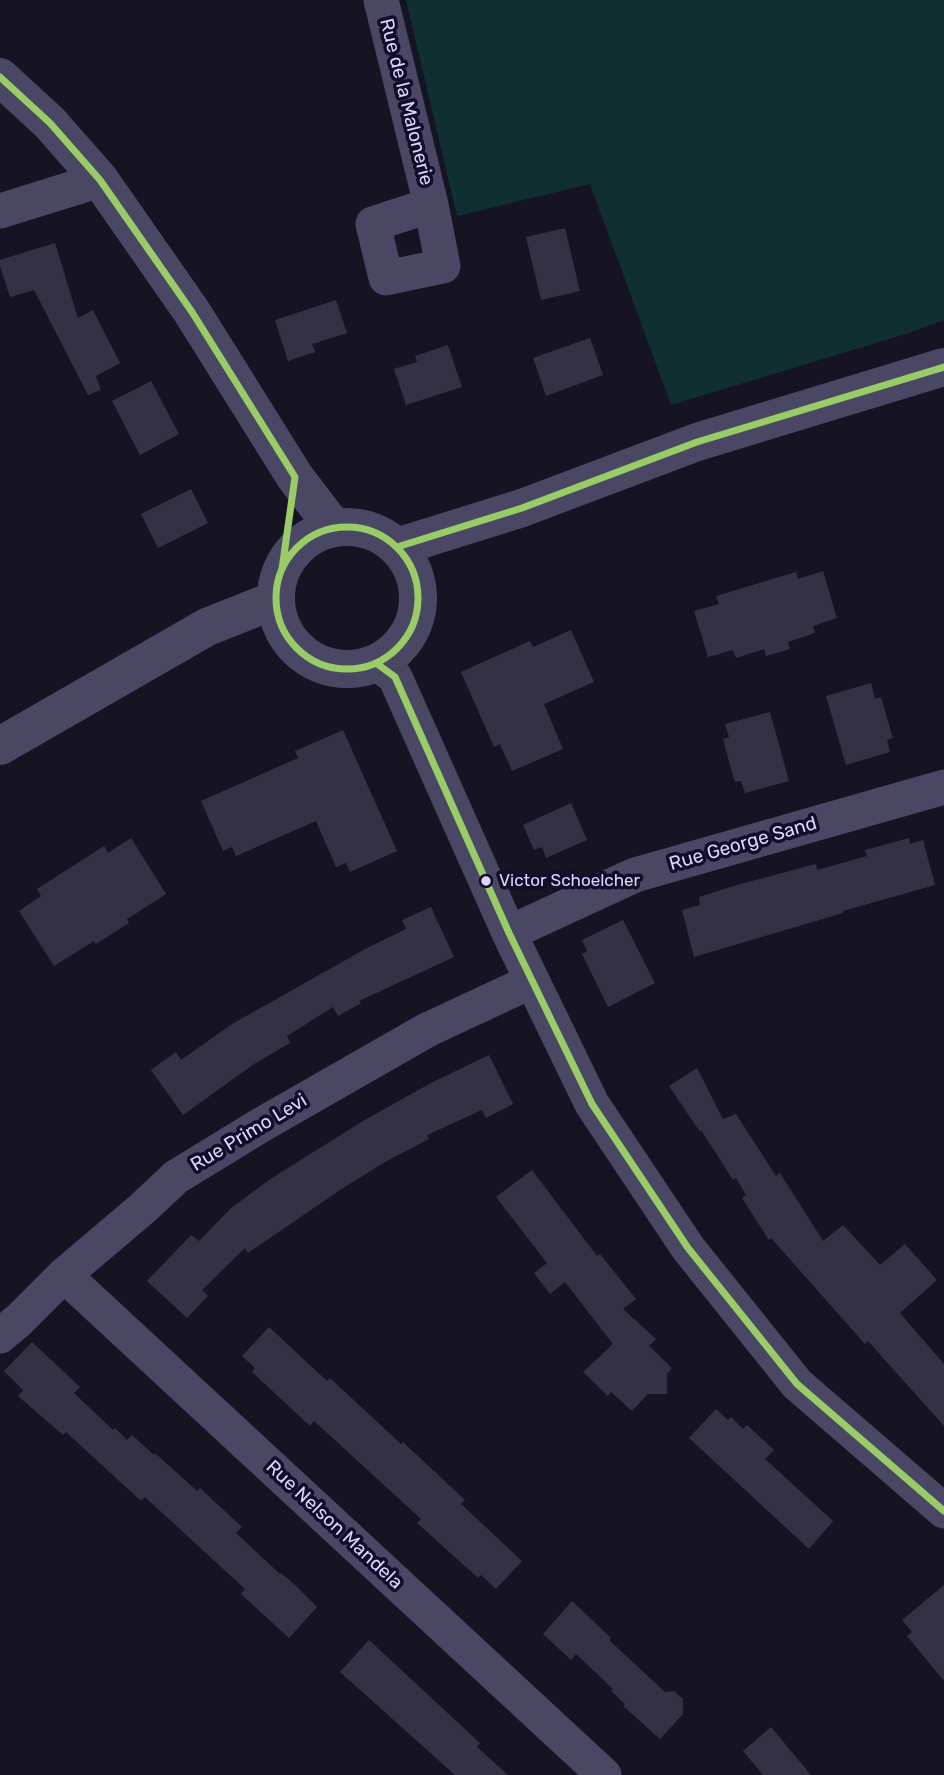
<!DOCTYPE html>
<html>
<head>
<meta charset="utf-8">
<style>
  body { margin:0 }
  canvas { display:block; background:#161322 }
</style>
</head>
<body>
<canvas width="944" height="1775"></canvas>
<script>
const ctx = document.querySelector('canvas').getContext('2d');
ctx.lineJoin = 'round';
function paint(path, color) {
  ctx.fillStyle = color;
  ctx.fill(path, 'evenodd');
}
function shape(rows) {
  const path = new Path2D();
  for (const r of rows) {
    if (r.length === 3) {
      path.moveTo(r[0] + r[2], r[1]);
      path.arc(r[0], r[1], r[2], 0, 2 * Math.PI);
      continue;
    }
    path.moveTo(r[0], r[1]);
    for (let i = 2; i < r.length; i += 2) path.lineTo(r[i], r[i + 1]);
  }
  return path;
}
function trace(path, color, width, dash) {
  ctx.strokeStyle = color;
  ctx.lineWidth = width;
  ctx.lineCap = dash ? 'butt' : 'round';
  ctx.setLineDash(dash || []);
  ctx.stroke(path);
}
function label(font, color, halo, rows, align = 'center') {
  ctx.font = font + ' Rubik,sans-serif';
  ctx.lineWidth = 7;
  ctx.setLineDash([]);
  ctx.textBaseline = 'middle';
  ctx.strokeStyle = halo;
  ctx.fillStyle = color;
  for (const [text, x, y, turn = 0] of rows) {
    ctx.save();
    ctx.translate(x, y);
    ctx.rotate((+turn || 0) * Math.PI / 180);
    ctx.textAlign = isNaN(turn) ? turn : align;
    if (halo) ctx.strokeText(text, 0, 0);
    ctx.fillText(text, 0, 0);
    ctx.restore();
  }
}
const green = shape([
  [406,0,944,0,944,320,909,333,671,405,590,184,457,216]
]);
const building = shape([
  [565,228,580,291,541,300,526,237],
  [55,243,78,318,93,310,120,363,96,376,101,390,88,395,34,290,10,297,0,266,0,260],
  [336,300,347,333,312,344,315,352,288,361,275,320],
  [590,338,603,375,546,396,533,358],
  [448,345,462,387,406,405,394,369,417,362,415,356],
  [151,381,179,434,140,455,112,401],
  [191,489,208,523,158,548,141,514],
  [823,571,837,618,813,626,815,633,788,642,790,649,766,656,764,649,736,658,733,650,708,657,694,611,719,604,716,596,796,572,798,579],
  [571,630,594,682,544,704,563,749,512,771,500,744,494,747,461,672,530,641,533,647],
  [871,683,875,699,881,697,893,738,887,740,890,752,846,765,826,696],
  [770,712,789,781,745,793,741,781,735,782,731,769,723,739,729,737,725,724],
  [343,730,397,851,350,872,346,863,336,867,316,821,236,856,232,847,223,851,201,801,298,758,295,751],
  [571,803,587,840,546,858,542,847,534,850,523,825],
  [131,838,166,894,127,919,129,923,96,944,94,941,54,966,19,911,41,896,37,889,104,846,108,853],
  [909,838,910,844,923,840,935,885,843,911,843,913,694,957,682,910,700,905,699,897,737,885,816,864,817,870,867,856,865,850],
  [431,907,454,957,359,1001,361,1003,338,1016,333,1007,287,1036,290,1043,254,1064,183,1115,151,1070,176,1052,181,1060,232,1024,367,948,406,929,402,920],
  [623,920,655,983,608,1007,582,954,587,951,582,940],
  [489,1055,513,1104,486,1118,482,1110,427,1135,429,1139,385,1162,340,1190,248,1253,245,1248,202,1290,208,1296,187,1318,147,1281,191,1235,199,1241,231,1208,272,1178,363,1121,431,1083],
  [697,1068,723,1119,736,1114,776,1176,780,1173,823,1241,843,1225,880,1265,905,1244,937,1280,900,1313,944,1364,944,1426,868,1341,865,1344,771,1238,769,1240,742,1198,746,1195,736,1178,733,1180,701,1130,700,1132,669,1086],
  [532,1170,597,1256,600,1254,636,1299,623,1309,656,1339,649,1346,672,1368,667,1374,667,1394,648,1394,632,1411,611,1392,608,1396,583,1372,613,1344,565,1282,550,1294,534,1273,547,1263,496,1197],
  [269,1327,327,1381,330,1378,401,1444,403,1442,465,1500,461,1504,522,1561,496,1589,481,1575,478,1578,417,1523,421,1519,314,1421,310,1426,252,1372,255,1368,242,1356],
  [32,1342,80,1387,74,1393,113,1430,115,1428,127,1440,132,1435,154,1455,155,1453,197,1491,200,1488,242,1527,236,1533,280,1574,281,1573,294,1584,317,1607,289,1638,241,1594,245,1589,145,1497,141,1501,66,1432,63,1435,18,1396,23,1390,4,1371],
  [716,1409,728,1420,731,1417,743,1429,747,1425,774,1450,765,1459,833,1521,809,1549,689,1438],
  [944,1585,944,1681,907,1636,912,1632,902,1620],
  [572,1601,611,1638,609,1640,665,1692,674,1691,683,1699,683,1714,660,1739,623,1706,625,1704,611,1691,613,1689,576,1654,571,1660,543,1634],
  [369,1640,480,1743,477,1747,508,1775,455,1775,340,1672],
  [771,1727,811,1775,763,1775,743,1751]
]);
const minor = shape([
  [381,0,431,205,443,266,386,278,373,224,431,205],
  [0,211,100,180],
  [376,663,395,677,509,933,592,1104,688,1248,797,1384,944,1511],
  [509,933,635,875,944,787],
  [64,1275,604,1775],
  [0,1336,19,1320,64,1275,143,1208,176,1177,261,1125,427,1030,532,981]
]);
const tertiary = shape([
  [0,77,50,123,100,180,192,312,295,477,334,528],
  [347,598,71],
  [397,547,522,508,697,442,944,367],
  [0,746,207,627,275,600]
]);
const bus1 = shape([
  [0,77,50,123,100,180,192,312,295,477,282,569],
  [347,598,71],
  [397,547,522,508,697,442,944,367],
  [376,663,395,677,509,933,592,1104,688,1248,797,1384,944,1511]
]);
const markers = [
  [486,881,6,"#dad4ff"]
];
const busNames = [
  ["Victor Schoelcher",499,881]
];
const streetNames = [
  ["Rue de la Malonerie",406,102,76],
  ["Rue George Sand",743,844,-16],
  ["Rue Primo Levi",249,1133,-31],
  ["Rue Nelson Mandela",334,1525,43]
];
paint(green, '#102f31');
paint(building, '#343145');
trace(minor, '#494764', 35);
trace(tertiary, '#494764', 38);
trace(bus1, '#9c6', 7);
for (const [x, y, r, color] of markers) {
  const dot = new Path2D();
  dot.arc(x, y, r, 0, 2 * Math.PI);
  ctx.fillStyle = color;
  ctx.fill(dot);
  trace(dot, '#120d28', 2.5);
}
label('17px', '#dad4ff', '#120d28', busNames, 'left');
label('19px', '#dad4ff', '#120d28', streetNames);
</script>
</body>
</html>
